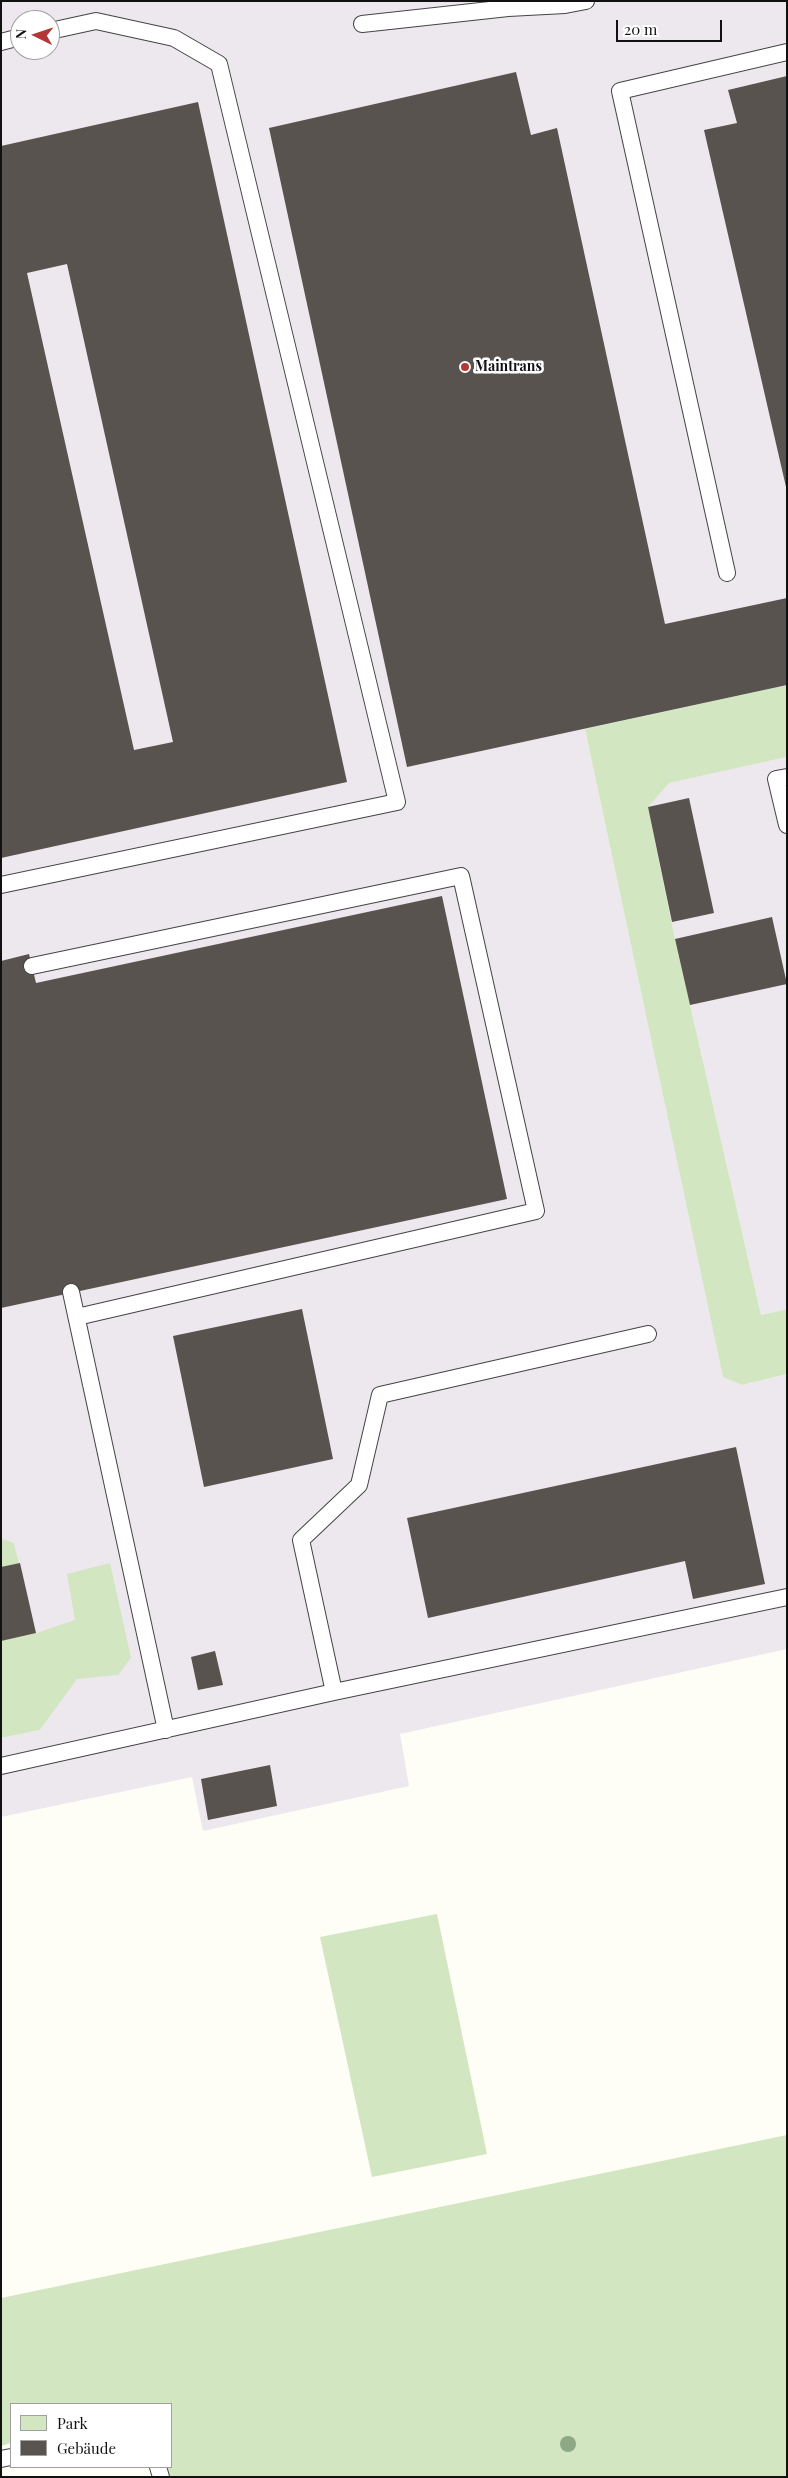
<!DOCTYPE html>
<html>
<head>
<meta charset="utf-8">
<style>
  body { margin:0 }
  #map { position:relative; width:788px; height:2478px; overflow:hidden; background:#fefdf6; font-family:"Playfair Display",serif }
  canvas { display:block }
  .frame { position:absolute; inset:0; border:2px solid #111; pointer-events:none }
  .legend { position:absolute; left:10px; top:2403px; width:162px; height:65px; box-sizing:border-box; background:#fff; border:1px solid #a0a0a0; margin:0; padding:6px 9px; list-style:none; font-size:15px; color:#111 }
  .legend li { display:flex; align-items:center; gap:10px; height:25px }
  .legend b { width:25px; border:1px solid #a0a0a0 }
  .north { position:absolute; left:10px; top:10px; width:50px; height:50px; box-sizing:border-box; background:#fff; border:1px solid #a0a0a0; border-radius:50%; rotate:274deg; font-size:14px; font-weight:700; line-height:20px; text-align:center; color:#111 }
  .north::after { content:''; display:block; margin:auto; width:18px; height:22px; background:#b23838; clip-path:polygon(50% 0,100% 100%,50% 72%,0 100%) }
  .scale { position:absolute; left:616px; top:20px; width:106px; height:22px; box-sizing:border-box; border:2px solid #111; border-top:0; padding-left:6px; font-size:15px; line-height:18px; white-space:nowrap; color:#111; -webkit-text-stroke:4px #fff; paint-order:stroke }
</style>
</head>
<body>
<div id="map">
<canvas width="788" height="2478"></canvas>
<div class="frame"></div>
<ul class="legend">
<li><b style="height:14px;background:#d3e6c2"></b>Park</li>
<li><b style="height:14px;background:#58534e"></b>Gebäude</li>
</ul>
<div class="north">N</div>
<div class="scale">20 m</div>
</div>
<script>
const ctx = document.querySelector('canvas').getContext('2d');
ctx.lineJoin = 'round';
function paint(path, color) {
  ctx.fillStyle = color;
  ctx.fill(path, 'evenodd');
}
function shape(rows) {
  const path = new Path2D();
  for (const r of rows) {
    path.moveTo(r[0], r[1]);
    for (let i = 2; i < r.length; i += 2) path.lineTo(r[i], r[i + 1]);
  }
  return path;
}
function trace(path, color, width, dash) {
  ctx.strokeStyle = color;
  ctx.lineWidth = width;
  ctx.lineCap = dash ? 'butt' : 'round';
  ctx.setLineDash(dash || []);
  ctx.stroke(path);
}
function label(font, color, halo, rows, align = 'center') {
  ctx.font = font + ' "Playfair Display",serif';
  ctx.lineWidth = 5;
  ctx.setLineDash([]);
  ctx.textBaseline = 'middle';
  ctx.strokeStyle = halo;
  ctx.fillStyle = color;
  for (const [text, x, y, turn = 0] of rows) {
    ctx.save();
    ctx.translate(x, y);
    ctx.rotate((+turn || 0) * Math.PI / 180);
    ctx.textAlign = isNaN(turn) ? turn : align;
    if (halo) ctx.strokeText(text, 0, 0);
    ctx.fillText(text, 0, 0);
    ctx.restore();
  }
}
const industrial = shape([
  [1,1,787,1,787,685,585,729,723,1376,742,1385,787,1374,787,1649,400,1734,409,1786,203,1831,192,1777,1,1817,1,1738,40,1730,77,1678,118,1675,76,1621,36,1633,14,1543,1,1538],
  [20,20,50,20,50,50,20,50],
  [787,757,787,1309,761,1315,675,939,648,807,668,783]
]);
const green = shape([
  [787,685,787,757,669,783,648,807,675,939,761,1315,787,1309,787,1374,742,1385,723,1377,585,729],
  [1,1538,14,1543,36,1633,75,1620,67,1574,110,1563,131,1658,118,1675,77,1679,40,1730,1,1738],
  [437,1914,487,2154,372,2177,320,1937],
  [787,2135,787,2477,169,2477,167,2467,171,2467,171,2404,11,2404,11,2443,1,2446,1,2298]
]);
const building = shape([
  [516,72,531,135,557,128,665,624,787,598,787,685,407,767,269,128],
  [787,76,787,487,786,487,704,130,737,123,728,90],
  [198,102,347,782,1,858,1,146],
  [67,264,173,742,134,750,27,273],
  [689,798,714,913,672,922,648,807],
  [442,896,507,1199,1,1308,1,961,29,954,36,983],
  [772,917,787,984,690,1005,675,939],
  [302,1309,333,1459,204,1487,173,1336],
  [736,1447,765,1584,693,1599,685,1561,428,1618,407,1518],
  [20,1563,36,1633,1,1641,1,1567],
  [215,1651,223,1685,198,1690,191,1657],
  [270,1765,277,1806,208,1820,201,1779]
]);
const service = shape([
  [362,24,508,8,565,5,586,1],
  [1,42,20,37],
  [727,573,620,91,787,52],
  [787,777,776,779,787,825],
  [1,885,397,802,219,64,174,38,96,21,50,31],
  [32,966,461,876,536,1211,77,1317],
  [71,1292,166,1730],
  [334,1692,301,1540,359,1485,380,1395,648,1334],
  [1,1766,334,1692,787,1597],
  [1,2459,11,2457],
  [158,2467,161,2477]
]);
const trees = [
  [568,2444]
];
const markers = [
  [465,367,5,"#b23838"]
];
const poiNames = [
  ["Maintrans",475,367]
];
paint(industrial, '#ede7ee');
paint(green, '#d3e6c2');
paint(building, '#58534e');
trace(service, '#444', 18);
trace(service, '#fff', 16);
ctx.fillStyle = '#8da884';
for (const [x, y] of trees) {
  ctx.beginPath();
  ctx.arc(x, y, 8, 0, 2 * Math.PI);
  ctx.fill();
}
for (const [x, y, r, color] of markers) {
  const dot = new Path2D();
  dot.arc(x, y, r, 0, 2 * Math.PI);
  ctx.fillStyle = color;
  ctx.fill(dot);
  trace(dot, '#fff', 2);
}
label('bold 14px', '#111', '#fff', poiNames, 'left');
</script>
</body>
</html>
